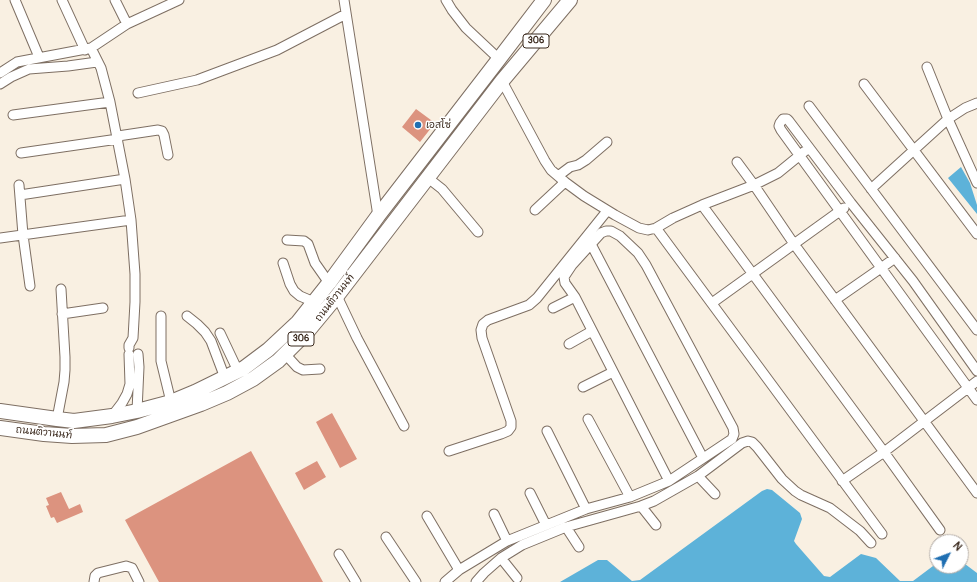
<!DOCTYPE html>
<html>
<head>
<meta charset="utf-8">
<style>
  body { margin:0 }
  #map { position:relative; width:977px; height:582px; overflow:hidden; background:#f9f0e2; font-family:Pangolin,sans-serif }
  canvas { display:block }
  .north { position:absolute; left:929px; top:534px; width:40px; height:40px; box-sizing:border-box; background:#fff; border:1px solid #b1aaa5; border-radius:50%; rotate:48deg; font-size:11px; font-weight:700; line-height:16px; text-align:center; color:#3b2a1e }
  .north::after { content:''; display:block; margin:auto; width:14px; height:18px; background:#1f6fb2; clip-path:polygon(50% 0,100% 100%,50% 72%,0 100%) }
</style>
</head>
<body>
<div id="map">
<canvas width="977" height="582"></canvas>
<div class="north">N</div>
</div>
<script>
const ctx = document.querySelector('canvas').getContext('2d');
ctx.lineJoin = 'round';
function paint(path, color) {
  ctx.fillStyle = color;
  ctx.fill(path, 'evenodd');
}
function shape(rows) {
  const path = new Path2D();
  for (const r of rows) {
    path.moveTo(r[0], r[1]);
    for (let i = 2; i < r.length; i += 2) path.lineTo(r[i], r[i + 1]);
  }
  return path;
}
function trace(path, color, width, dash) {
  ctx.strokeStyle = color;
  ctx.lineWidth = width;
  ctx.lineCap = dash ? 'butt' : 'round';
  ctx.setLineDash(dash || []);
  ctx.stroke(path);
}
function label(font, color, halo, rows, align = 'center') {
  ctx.font = font + ' Pangolin,"Playpen Sans Thai",sans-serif';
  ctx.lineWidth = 3;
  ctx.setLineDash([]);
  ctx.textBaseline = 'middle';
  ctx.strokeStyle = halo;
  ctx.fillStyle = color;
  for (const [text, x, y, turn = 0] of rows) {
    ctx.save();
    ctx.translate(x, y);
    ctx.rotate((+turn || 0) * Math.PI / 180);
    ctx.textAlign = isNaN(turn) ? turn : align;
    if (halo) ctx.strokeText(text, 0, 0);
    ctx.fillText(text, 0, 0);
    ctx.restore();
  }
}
const water = shape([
  [961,167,970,183,977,205,977,214,948,178],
  [767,489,772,490,800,513,802,519,794,541,796,544,824,576,830,577,861,554,876,558,900,581,913,581,937,563,937,566,961,566,961,561,977,573,977,582,560,582,598,560,607,560,632,581,640,580,762,491]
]);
const building = shape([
  [416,109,435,123,420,142,402,127],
  [332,413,357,459,340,468,316,422],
  [251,451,323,582,159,582,125,520],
  [317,461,326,477,304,490,295,473],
  [61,492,69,509,80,504,83,512,57,523,54,517,51,518,46,506,49,505,46,498]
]);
const street = shape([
  [15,0,39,57],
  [62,0,85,50],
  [115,0,127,24],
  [344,0,378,216],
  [446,0,452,10,466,28,499,59],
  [91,48,101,68,110,102,125,179,131,220,135,274,135,302,133,338,129,345,129,348],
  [927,67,948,119,977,183],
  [0,73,17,62,91,48,127,24,179,0],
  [502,81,545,161,551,170,565,182,584,196,615,215,639,228,648,230,656,228,673,218,702,205,754,185,778,173,805,151],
  [0,84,11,77,29,69,68,66,97,62],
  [864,84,977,234],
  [138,93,197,80,277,50,346,14],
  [809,106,977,330],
  [13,115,110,102],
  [118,136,158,130,162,131,164,135,168,155],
  [21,153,118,139],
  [737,162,754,185,794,244,977,493],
  [558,176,570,167,578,165,586,160,607,142],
  [428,178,442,189,478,232],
  [19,185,23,235,30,286],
  [871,189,948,119,965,108,977,103],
  [20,195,125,179],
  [702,205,884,452,940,530],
  [535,210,565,182],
  [656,228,882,534],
  [0,238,131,220],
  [287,240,304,241,308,244,315,263,329,283],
  [591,244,703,458],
  [283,263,290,284,294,291,300,296,314,302],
  [337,296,357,338,404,426],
  [835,300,881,268,895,258],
  [712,303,844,208],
  [553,308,575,297],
  [62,314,103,308],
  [161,316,161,361,171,402],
  [187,316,197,324,205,332,211,341,225,378],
  [220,333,238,371],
  [569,344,592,331],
  [285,354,297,367,303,370,320,369],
  [977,371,913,281,851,203,789,121,787,119,783,119,780,123,779,126,781,130,977,400],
  [583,387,613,372],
  [137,411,139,367,138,354],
  [112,416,122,403,127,394,130,384,129,354],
  [57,419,64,382,65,370,65,357,61,289],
  [588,419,630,497],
  [547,431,586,509],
  [449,451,501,434,508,431,511,427,511,421,482,338,481,330,483,324,488,320,529,305,537,298,607,211],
  [698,476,715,494],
  [842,481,884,452,977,381],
  [530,493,546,525],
  [641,506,656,525],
  [494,514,507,541],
  [427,516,459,570],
  [566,527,579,547],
  [386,537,416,582],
  [339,554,356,582],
  [501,558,517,578],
  [94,582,95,576,98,573,126,566,132,568,139,582],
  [445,582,459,570,507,541,586,509,630,497,669,481,732,439,734,434,733,428,646,265,638,253,620,236,611,231,606,231,601,233,572,265,564,277,565,283,575,297,669,481],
  [476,582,484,573,501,558,522,545,566,527,641,506,654,501,698,476,742,443,748,441,752,442,757,447,782,479,795,491,801,495,830,508,860,531,871,543]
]);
const primary = shape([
  [0,411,57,419,74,421,112,416,137,411,171,402,195,392,244,368,268,350,298,322,329,283,378,216,499,59,544,0],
  [0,428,44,434,72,436,106,435,137,427,201,404,227,393,253,379,278,361,308,331,337,296,502,81,570,0]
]);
const markers = [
  [418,125,4,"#1f6fb2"]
];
const shields = [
  [536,41,26],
  [301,339,26]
];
const shieldNames = [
  ["306",536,41],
  ["306",301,339]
];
const poiNames = [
  ["เอสโซ่",426,125]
];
const streetNames = [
  ["ถนนติวานนท์",335,298,-52],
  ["ถนนติวานนท์",44,433,6]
];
paint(water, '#5db2d9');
paint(building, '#dc937f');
trace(street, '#7e6f63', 11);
trace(primary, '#7e6f63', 16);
trace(street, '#fff', 9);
trace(primary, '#fff', 14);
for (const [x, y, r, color] of markers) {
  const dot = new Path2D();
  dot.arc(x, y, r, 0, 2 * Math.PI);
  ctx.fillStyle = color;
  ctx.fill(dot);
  trace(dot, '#fff', 1.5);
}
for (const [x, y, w] of shields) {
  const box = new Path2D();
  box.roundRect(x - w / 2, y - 7, w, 14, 3);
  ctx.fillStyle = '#fff';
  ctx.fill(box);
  trace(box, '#3b2a1e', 1);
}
label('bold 9px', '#3b2a1e', null, shieldNames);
label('10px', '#3b2a1e', '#fff', poiNames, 'left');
label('10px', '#3b2a1e', '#fff', streetNames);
</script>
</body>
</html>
